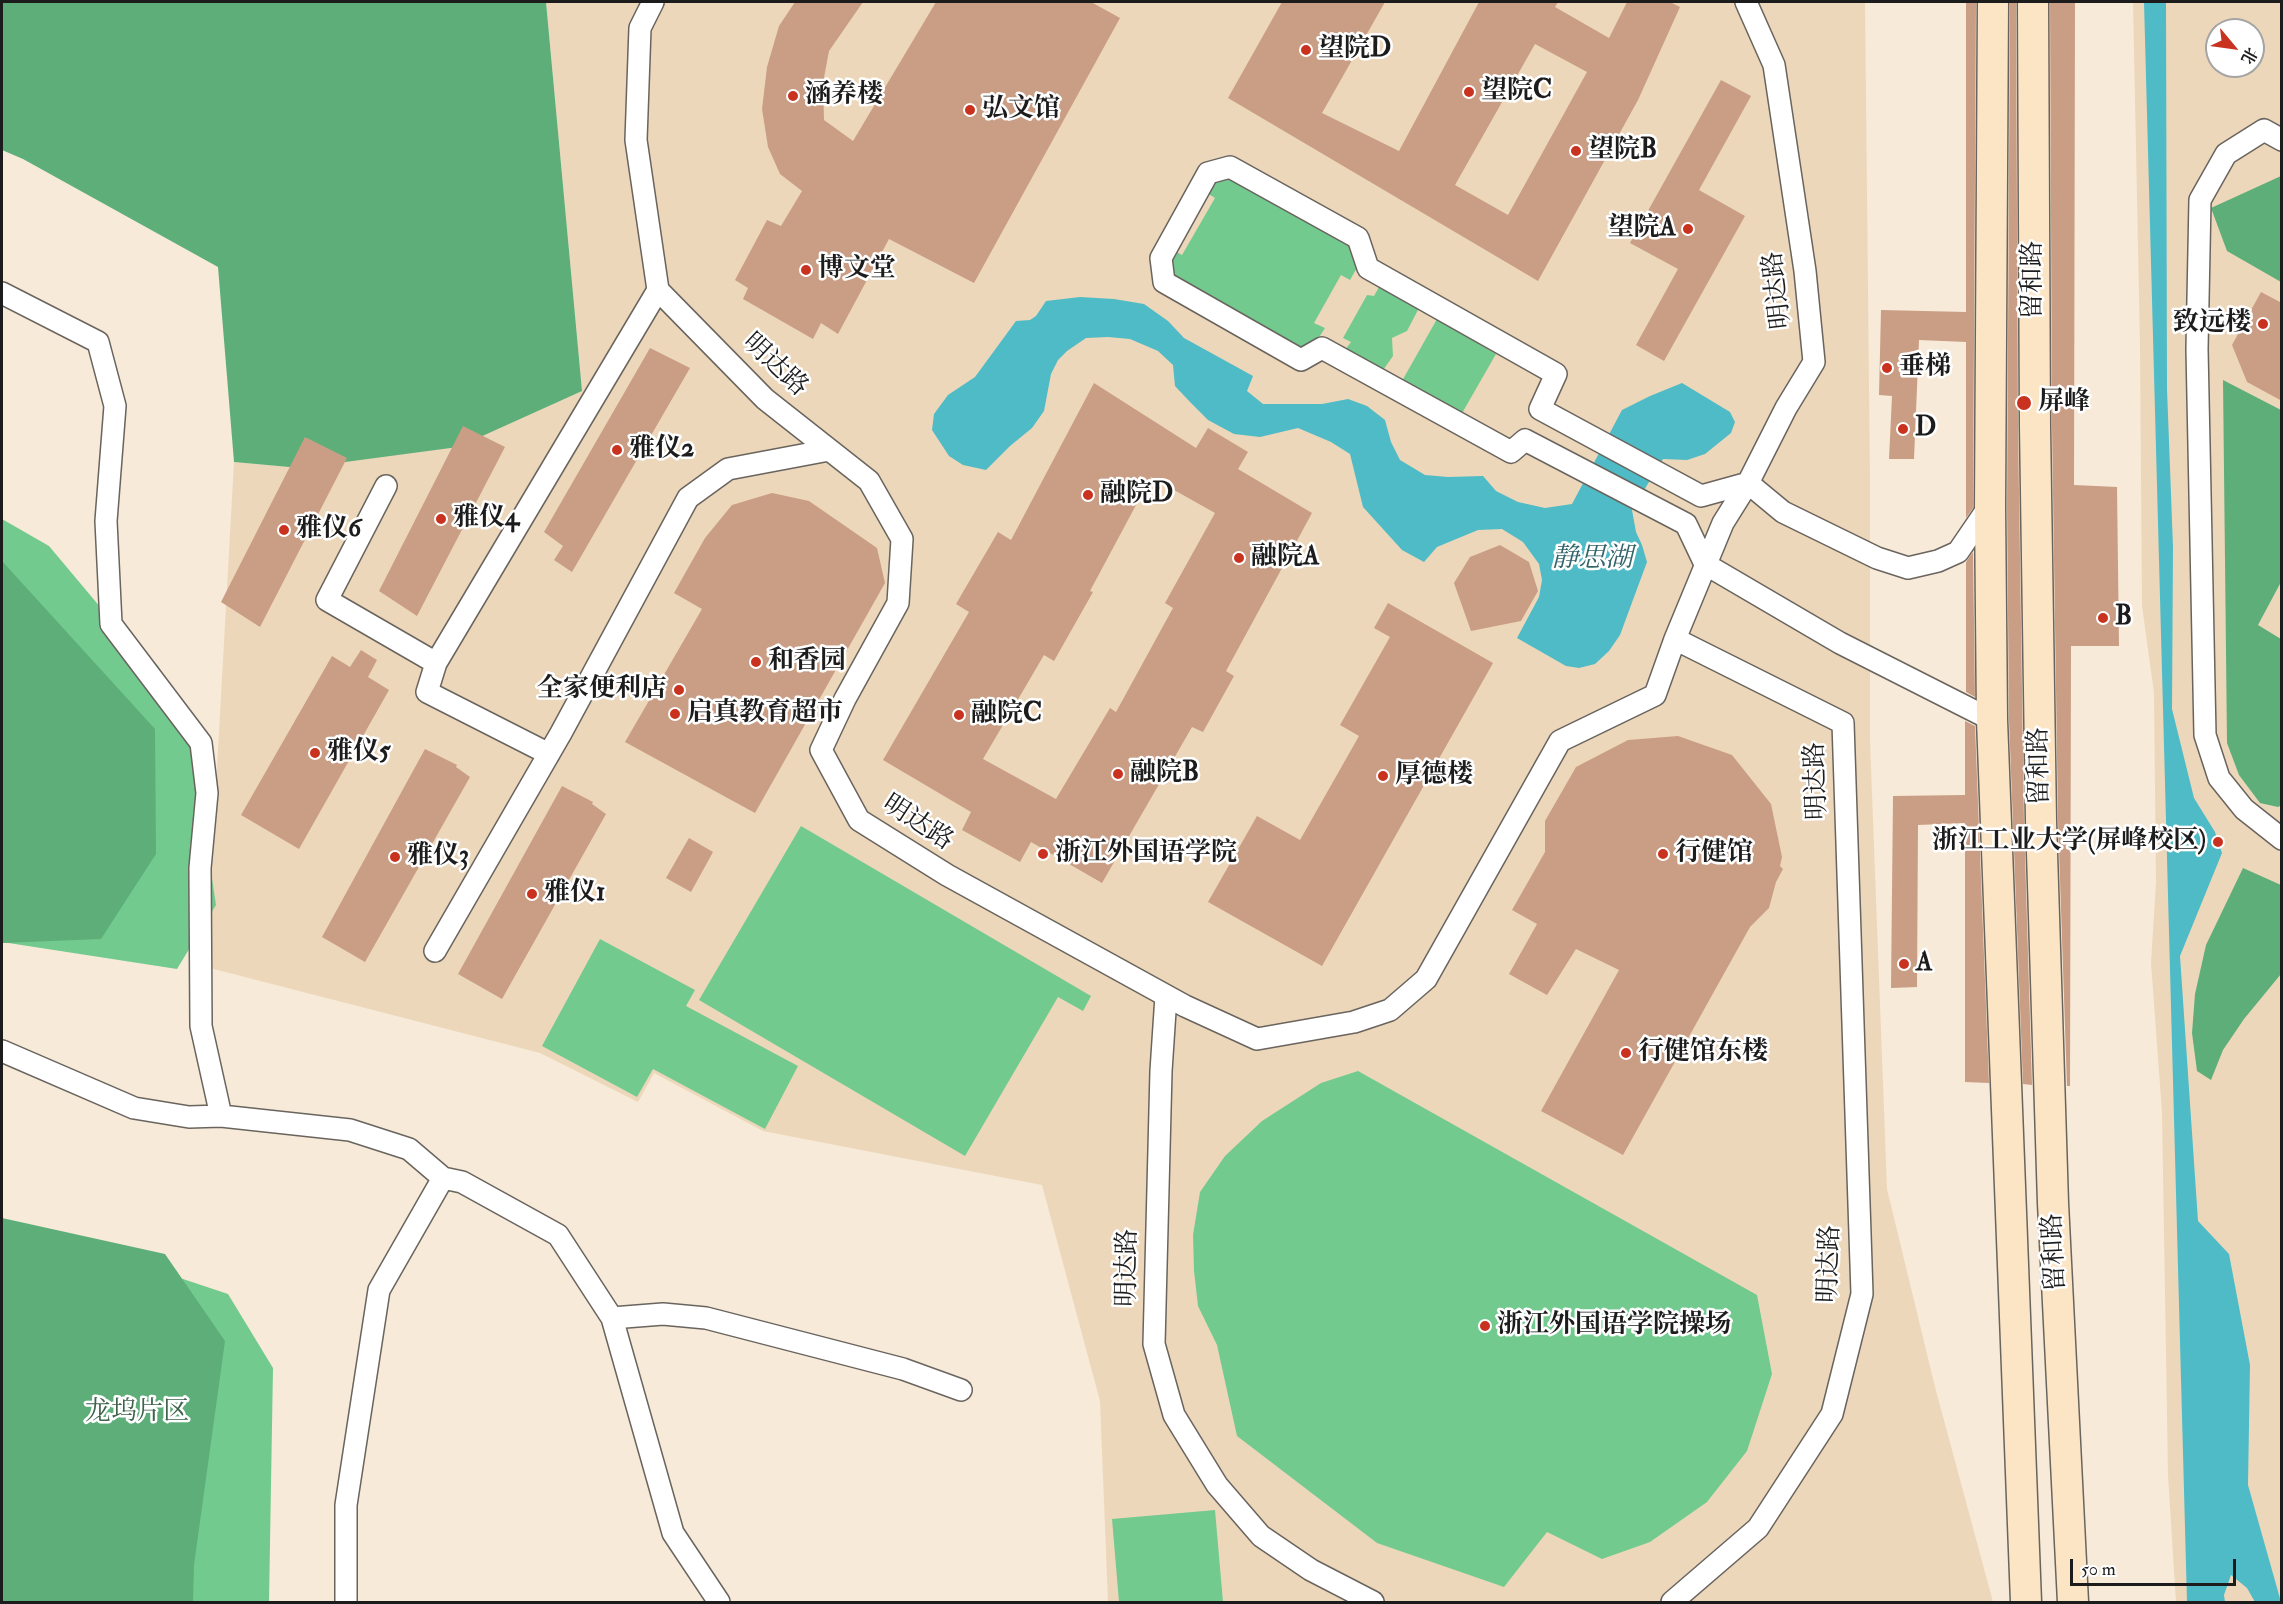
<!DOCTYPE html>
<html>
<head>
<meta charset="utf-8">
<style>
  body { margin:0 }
  #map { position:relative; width:2283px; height:1604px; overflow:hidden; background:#f7ead8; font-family:"IM FELL Double Pica","Noto Serif SC",serif }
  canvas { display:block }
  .frame { position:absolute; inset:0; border:3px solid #1c1c1c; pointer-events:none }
  .north { position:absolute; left:2205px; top:18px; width:60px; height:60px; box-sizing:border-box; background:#fff; border:2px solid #a4a4a4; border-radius:50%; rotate:119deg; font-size:16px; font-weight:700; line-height:24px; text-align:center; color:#1c1c1c }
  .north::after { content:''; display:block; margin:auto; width:21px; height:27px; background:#c8321e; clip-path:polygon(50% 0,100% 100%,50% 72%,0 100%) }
  .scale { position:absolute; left:2070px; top:1559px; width:166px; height:27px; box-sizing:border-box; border:3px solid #1c1c1c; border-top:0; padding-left:8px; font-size:18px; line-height:21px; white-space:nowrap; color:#1c1c1c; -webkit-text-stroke:4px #fff; paint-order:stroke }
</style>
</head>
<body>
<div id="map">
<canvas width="2283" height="1604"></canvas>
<div class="frame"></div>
<div class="north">北</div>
<div class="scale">50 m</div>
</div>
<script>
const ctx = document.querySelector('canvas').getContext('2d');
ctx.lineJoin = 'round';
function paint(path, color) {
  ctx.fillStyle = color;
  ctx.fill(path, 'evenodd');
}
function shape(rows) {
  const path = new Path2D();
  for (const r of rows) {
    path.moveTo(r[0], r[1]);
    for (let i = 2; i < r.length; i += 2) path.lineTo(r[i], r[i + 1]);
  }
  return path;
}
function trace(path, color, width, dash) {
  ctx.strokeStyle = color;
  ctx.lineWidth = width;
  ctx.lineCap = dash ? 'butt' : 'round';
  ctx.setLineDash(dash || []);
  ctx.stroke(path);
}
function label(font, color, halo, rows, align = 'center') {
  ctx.font = font + ' "IM FELL Double Pica","Noto Serif SC",serif';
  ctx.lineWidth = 5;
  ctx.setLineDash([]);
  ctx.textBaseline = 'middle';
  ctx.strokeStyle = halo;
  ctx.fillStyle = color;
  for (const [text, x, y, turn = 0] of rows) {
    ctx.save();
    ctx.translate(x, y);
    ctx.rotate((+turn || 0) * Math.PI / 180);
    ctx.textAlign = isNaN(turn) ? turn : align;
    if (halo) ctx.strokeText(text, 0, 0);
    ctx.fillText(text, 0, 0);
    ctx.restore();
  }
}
const built = shape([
  [546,2,1865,2,1870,482,1870,741,1887,1189,1935,1387,1993,1602,1108,1602,1100,1401,1042,1185,763,1131,654,1073,638,1102,540,1053,206,967,234,462,300,468,582,391],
  [2133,2,2281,2,2281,1602,2176,1602,2168,1475,2162,1112,2151,963,2156,882,2154,693,2142,606,2140,344],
  [2217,30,2253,30,2253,66,2217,66]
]);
const green = shape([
  [1224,177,1233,179,1357,249,1358,266,1350,280,1341,275,1314,323,1325,328,1316,342,1303,351,1176,282,1169,262,1175,251,1182,255,1215,198,1207,193,1216,180],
  [1379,287,1419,308,1407,331,1392,338,1393,356,1381,373,1345,350,1351,342,1343,338,1367,295,1374,296],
  [1437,319,1496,354,1461,415,1402,381],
  [2,519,49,546,101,608,158,666,203,740,205,831,216,905,177,969,2,942],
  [801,826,1091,996,1083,1011,1058,997,965,1156,699,1000],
  [600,939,695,990,686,1006,798,1066,765,1129,653,1069,637,1097,542,1046],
  [1358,1071,1757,1295,1772,1374,1747,1451,1707,1502,1650,1542,1602,1559,1547,1532,1504,1587,1377,1543,1237,1436,1217,1345,1198,1306,1194,1271,1193,1235,1200,1192,1225,1156,1262,1121,1321,1083],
  [2,1229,108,1254,228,1294,273,1368,269,1602,2,1602],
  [1215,1510,1223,1602,1119,1602,1112,1519]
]);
const forest = shape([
  [2,2,546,2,582,391,458,447,300,468,234,462,218,267,23,159,2,150],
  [2281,176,2281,282,2227,251,2211,208],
  [2223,380,2281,410,2281,582,2258,625,2281,639,2282,805,2278,807,2260,803,2239,775,2227,743],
  [2,561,155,729,156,854,101,939,2,943],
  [2243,868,2281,885,2281,974,2244,1019,2223,1050,2211,1080,2197,1071,2192,1033,2195,994,2206,945],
  [2,1218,165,1254,225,1341,194,1565,193,1602,2,1602]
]);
const water = shape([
  [2144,2,2166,2,2167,389,2173,547,2172,709,2194,798,2215,832,2222,853,2180,956,2198,1221,2229,1254,2250,1365,2248,1485,2281,1602,2255,1602,2247,1588,2231,1575,2224,1595,2225,1602,2187,1602],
  [1080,297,1114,299,1144,304,1168,321,1184,338,1253,376,1247,391,1263,404,1322,404,1348,399,1367,406,1385,420,1391,442,1400,460,1425,475,1448,477,1483,476,1496,491,1518,502,1545,508,1572,504,1622,410,1650,396,1682,383,1730,412,1735,422,1731,433,1705,454,1687,460,1663,459,1632,510,1636,532,1642,545,1647,562,1620,635,1609,651,1595,664,1579,668,1566,666,1517,638,1539,597,1542,580,1539,564,1523,542,1502,529,1478,530,1437,547,1424,562,1402,550,1363,507,1350,454,1331,442,1298,428,1260,437,1234,434,1208,420,1191,403,1175,386,1173,365,1158,351,1130,339,1108,337,1086,338,1067,351,1058,360,1051,374,1044,411,1032,428,1010,446,986,470,963,465,949,456,932,430,934,414,948,395,975,377,1016,321,1030,320,1036,316,1046,301]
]);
const building = shape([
  [795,2,863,2,829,51,823,83,824,120,853,141,936,2,1091,2,1120,18,974,283,889,239,838,334,821,323,813,339,743,299,748,288,735,280,767,220,781,226,802,191,780,174,768,147,762,109,767,67,779,26],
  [1282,2,1385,2,1322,113,1399,151,1479,2,1558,2,1555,7,1609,38,1627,2,1670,2,1680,7,1638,100,1538,281,1228,98],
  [1535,44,1587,72,1508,215,1455,185],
  [1966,2,1976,2,1973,508,1966,518,1966,342,1919,340,1914,459,1889,459,1892,396,1879,395,1881,310,1966,312],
  [2010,2,2016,2,2018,426,2024,822,2032,1085,2023,1084,2009,720,2007,505],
  [2050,2,2075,2,2074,485,2117,487,2119,646,2071,646,2070,1086,2067,1086,2058,821,2052,426],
  [1721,80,1751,96,1699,190,1745,216,1664,361,1636,345,1678,269,1630,243],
  [2261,292,2282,303,2282,401,2247,382,2232,345],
  [650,348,690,368,572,572,554,560,563,546,544,532],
  [1094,383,1196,448,1208,428,1248,452,1238,469,1312,513,1226,671,1234,676,1203,732,1192,727,1102,883,1031,842,1020,862,962,830,971,812,883,760,969,612,956,604,998,532,1011,540],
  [1151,477,1215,513,1165,603,1173,608,1116,712,1110,708,1056,799,983,759,1044,655,1054,661,1093,592,1090,591],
  [463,426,505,447,417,616,379,591],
  [305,437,347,458,260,627,221,602],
  [772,493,809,501,877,548,885,583,755,813,625,742,702,609,674,593,705,538,732,505],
  [1500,545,1529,562,1538,591,1521,621,1471,631,1454,583,1470,557],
  [1973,552,1975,697,1966,692,1966,562],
  [1388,603,1493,663,1322,966,1208,902,1257,816,1300,840,1359,736,1340,725,1390,637,1374,628],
  [361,650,377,660,368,677,389,690,299,849,241,815,332,656,350,667],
  [1965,721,1975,726,1989,1083,1965,1082,1965,823,1918,825,1917,987,1891,988,1893,796,1965,795],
  [1678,736,1732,755,1771,804,1782,857,1780,866,1783,869,1776,882,1769,908,1750,927,1623,1155,1541,1111,1619,970,1576,949,1547,995,1509,974,1537,924,1512,910,1545,852,1545,821,1576,767,1628,740],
  [425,749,457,765,456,767,470,777,365,962,322,937],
  [562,786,593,802,592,804,606,814,502,999,458,974],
  [689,838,713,852,691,892,666,878]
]);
const street = shape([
  [653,2,640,28,636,140,658,290,765,399,869,481,902,539,898,603,845,699,821,750,859,820,947,875,1185,1006,1257,1039,1354,1022,1390,1010,1426,979,1560,741,1655,695,1675,639,1723,523,1748,483,1786,408,1814,362,1805,271,1774,65,1746,2],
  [2282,140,2264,130,2226,154,2200,200,2197,349,2205,735,2219,778,2244,809,2282,839],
  [2,293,98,342,115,406,106,521,111,624,201,743,207,793,200,868,201,1026,221,1116],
  [386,486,327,600,436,663,427,692,549,754],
  [1990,505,1958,552,1938,561,1908,568,1877,558,1783,512,1748,483,1701,496,1540,409,1556,374,1368,268,1358,238,1230,167,1208,173,1161,258,1164,282,1301,360,1322,348,1511,452,1525,440,1686,524,1705,564,1840,643,1992,720],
  [436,663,658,290],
  [435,951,561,733,688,498,728,469,829,450],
  [1166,996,1161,1071,1154,1344,1174,1415,1217,1485,1261,1536,1311,1570,1373,1602],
  [2,1051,134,1108,189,1117,221,1116,350,1130,409,1149,443,1178,462,1182,558,1235,612,1318,673,1533,719,1602],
  [612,1318,663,1314,706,1318,903,1369,961,1390],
  [346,1602,346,1505,379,1290,443,1178],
  [1672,1602,1758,1528,1832,1414,1862,1294,1843,723,1675,639]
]);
const secondary = shape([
  [1993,2,1990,505,1992,720,2026,1602],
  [2033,2,2035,426,2041,821,2053,1203,2073,1602]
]);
const markers = [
  [1306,50,6,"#c8321e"],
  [1469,92,6,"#c8321e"],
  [793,96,6,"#c8321e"],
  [970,110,6,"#c8321e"],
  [1576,151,6,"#c8321e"],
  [1688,229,6,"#c8321e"],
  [806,270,6,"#c8321e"],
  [2263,324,6,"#c8321e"],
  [1887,368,6,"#c8321e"],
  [2024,403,8,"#c8321e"],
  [1903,429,6,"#c8321e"],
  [617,450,6,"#c8321e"],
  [1088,495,6,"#c8321e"],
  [441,519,6,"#c8321e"],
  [284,530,6,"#c8321e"],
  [1239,558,6,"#c8321e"],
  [2103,618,6,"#c8321e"],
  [756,662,6,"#c8321e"],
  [679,690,6,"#c8321e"],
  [675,714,6,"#c8321e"],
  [959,715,6,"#c8321e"],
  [315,753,6,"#c8321e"],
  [1118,774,6,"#c8321e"],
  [1383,776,6,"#c8321e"],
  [2218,842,6,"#c8321e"],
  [1043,854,6,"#c8321e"],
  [1663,854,6,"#c8321e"],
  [395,857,6,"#c8321e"],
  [532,894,6,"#c8321e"],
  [1904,964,6,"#c8321e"],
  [1626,1053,6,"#c8321e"],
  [1485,1326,6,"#c8321e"]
];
const poiNames = [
  ["望院D",1318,50],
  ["望院C",1481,92],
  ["涵养楼",805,96],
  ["弘文馆",982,110],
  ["望院B",1588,151],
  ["望院A",1676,229,"right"],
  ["博文堂",818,270],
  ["致远楼",2251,324,"right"],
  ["垂梯",1899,368],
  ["屏峰",2038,403],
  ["D",1915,429],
  ["雅仪2",629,450],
  ["融院D",1100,495],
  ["雅仪4",453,519],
  ["雅仪6",296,530],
  ["融院A",1251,558],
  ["B",2115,618],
  ["和香园",768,662],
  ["全家便利店",667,690,"right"],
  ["启真教育超市",687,714],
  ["融院C",971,715],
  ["雅仪5",327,753],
  ["融院B",1130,774],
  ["厚德楼",1395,776],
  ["浙江工业大学(屏峰校区)",2206,842,"right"],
  ["浙江外国语学院",1055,854],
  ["行健馆",1675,854],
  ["雅仪3",407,857],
  ["雅仪1",544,894],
  ["A",1916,964],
  ["行健馆东楼",1638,1053],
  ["浙江外国语学院操场",1497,1326]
];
const streetNames = [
  ["留和路",2034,280,-90],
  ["明达路",1779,290,-97],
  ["明达路",774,366,43],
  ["留和路",2041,766,-91],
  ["明达路",1818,781,-92],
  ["明达路",917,824,33],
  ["留和路",2056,1252,-93],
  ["明达路",1831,1264,-88],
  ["明达路",1129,1268,-89]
];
const parkNames = [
  ["龙坞片区",137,1413]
];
const waterNames = [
  ["静思湖",1592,560]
];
paint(built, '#edd7ba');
paint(green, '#73ca8f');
paint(forest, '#5eae7a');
paint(water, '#4ebbc7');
paint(building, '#c99e85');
trace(street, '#69645e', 24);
trace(secondary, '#69645e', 33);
trace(street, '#fff', 21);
trace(secondary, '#fce5c4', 30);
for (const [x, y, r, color] of markers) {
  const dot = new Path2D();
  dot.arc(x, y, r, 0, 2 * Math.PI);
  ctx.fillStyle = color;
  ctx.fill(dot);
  trace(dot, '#fff', 2);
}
label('bold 26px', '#1c1c1c', '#fff', poiNames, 'left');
label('26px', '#1c1c1c', '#fff', streetNames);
label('26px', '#3f624a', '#fff', parkNames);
label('italic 27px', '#326469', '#fff', waterNames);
</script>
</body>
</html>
